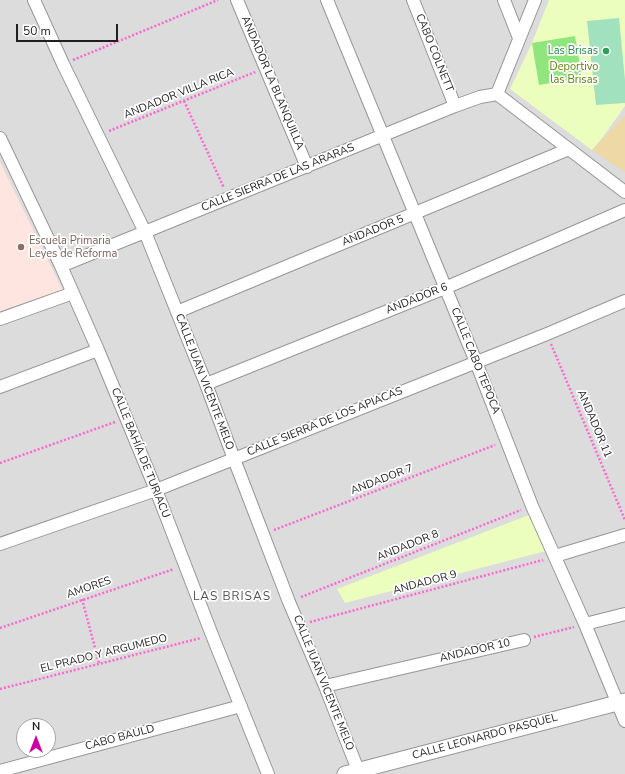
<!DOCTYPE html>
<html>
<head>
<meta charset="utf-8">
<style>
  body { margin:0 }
  #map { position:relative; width:625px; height:774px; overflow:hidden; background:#f0e4e6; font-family:"Nunito Sans",sans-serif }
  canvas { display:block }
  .north { position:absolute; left:16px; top:718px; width:40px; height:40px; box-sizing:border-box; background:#fff; border:1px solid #a5a5a5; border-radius:50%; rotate:0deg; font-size:11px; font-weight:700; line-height:16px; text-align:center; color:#1f1f1f }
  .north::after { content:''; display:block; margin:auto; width:14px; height:18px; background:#ce00a4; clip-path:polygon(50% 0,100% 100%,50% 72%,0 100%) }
  .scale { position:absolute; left:16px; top:24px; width:102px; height:18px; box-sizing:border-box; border:2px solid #1f1f1f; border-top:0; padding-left:5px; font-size:12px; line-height:14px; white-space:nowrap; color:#1f1f1f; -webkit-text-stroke:3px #fff; paint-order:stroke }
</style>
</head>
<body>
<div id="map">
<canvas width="625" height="774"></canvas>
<div class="north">N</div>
<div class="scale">50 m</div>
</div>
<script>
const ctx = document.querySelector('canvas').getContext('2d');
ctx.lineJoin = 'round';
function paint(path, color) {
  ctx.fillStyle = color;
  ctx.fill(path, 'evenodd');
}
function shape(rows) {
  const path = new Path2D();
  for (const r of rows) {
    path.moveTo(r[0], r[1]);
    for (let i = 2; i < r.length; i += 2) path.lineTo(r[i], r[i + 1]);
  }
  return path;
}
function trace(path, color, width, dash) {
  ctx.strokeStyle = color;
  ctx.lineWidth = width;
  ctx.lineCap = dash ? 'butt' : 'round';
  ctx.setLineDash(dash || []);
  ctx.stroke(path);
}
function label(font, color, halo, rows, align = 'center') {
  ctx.font = font + ' "Nunito Sans",sans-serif';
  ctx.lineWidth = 3.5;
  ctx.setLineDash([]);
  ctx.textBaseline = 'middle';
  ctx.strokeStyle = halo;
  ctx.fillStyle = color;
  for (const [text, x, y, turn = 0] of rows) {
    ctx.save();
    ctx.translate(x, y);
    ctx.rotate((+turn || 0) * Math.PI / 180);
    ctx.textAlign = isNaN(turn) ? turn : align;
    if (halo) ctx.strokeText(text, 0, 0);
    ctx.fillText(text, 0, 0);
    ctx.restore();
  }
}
const residential = shape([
  [0,0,625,0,625,774,0,774],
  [24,726,48,726,48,750,24,750]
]);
const education = shape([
  [0,162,63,291,0,314]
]);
const grass = shape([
  [625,115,625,172,592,150]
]);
const park = shape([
  [549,0,625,0,625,106,603,137,592,150,510,89,532,43],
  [529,515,546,551,345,603,337,589]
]);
const pitch = shape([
  [575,36,582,78,539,85,532,43]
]);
const water = shape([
  [619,18,625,80,625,103,596,105,587,21]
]);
const path = shape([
  [73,60,218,0],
  [184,101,224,188],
  [109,131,255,72],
  [551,344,625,520],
  [0,463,115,422],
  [274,530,495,445],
  [301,597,521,510],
  [82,599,99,663],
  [310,622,543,560],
  [0,628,174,569],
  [534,637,574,627],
  [0,689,201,638]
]);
const minor = shape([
  [34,0,63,64,145,232,206,384,234,459,289,602,325,686,358,770],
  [237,0,307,167],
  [327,0,476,362,532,506,585,624,625,721],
  [413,0,455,106],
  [504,0,519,38],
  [497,94,625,192],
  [497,94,535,0],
  [0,138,61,266,98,350,156,490,212,635,268,774],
  [61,266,455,106,480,97,497,94],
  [177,312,569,149],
  [0,319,73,293],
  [206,384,445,288,625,210],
  [0,387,98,350],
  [0,544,156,490,547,334,625,301],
  [555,556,625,535],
  [585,624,625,614],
  [325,686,524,640],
  [0,771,241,706]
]);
const tertiary = shape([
  [345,774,625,701]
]);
const markers = [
  [606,51,4,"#2e9e5b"],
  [21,247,4,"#8d6e63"]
];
const leisureNames = [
  ["Las Brisas",598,51]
];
const streetNames = [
  ["CABO COLNETT",434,53,68],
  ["ANDADOR LA BLANQUILLA",272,83,67],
  ["ANDADOR VILLA RICA",179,94,-22],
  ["CALLE SIERRA DE LAS ARARAS",278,178,-22],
  ["ANDADOR 5",373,231,-22],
  ["ANDADOR 6",417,299,-22],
  ["CALLE CABO TEPOCA",475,361,68],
  ["CALLE JUAN VICENTE MELO",204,382,69],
  ["CALLE SIERRA DE LOS APIACAS",325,422,-22],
  ["ANDADOR 11",594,424,67],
  ["CALLE BAHÍA DE TURIACU",140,453,68],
  ["ANDADOR 7",382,480,-21],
  ["ANDADOR 8",408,546,-22],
  ["ANDADOR 9",425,583,-15],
  ["AMORES",89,588,-19],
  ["ANDADOR 10",475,651,-13],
  ["EL PRADO Y ARGUMEDO",104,654,-14],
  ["CALLE JUAN VICENTE MELO",323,683,68],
  ["CALLE LEONARDO PASQUEL",485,737,-15],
  ["CABO BAULD",120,738,-15]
];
const parkNames = [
  ["Deportivo",574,67],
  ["las Brisas",574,80]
];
const educationNames = [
  ["Escuela Primaria",29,241],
  ["Leyes de Reforma",29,254]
];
const neighbourhoodNames = [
  ["LAS BRISAS",232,597]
];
paint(residential, '#dddcdd');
paint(education, '#ffe5df');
paint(grass, '#eed9a6');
paint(park, '#ecfebe');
paint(pitch, '#90e67c');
paint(water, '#a1e1bd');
trace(minor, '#969696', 14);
trace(tertiary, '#969696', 17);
trace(path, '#ff67d1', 2.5, [2, 2]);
trace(minor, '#fff', 12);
trace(tertiary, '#fff', 15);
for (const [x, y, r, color] of markers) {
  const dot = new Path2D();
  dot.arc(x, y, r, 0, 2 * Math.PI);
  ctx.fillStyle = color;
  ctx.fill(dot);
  trace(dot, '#fff', 1.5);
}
label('11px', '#27864d', '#fff', leisureNames, 'right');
label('11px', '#1f1f1f', '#fff', streetNames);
label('11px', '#5d8104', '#fff', parkNames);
label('11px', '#785e54', '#fff', educationNames, 'left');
ctx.letterSpacing = '1px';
label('12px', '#525252', '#fff', neighbourhoodNames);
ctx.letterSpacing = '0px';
</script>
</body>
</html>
